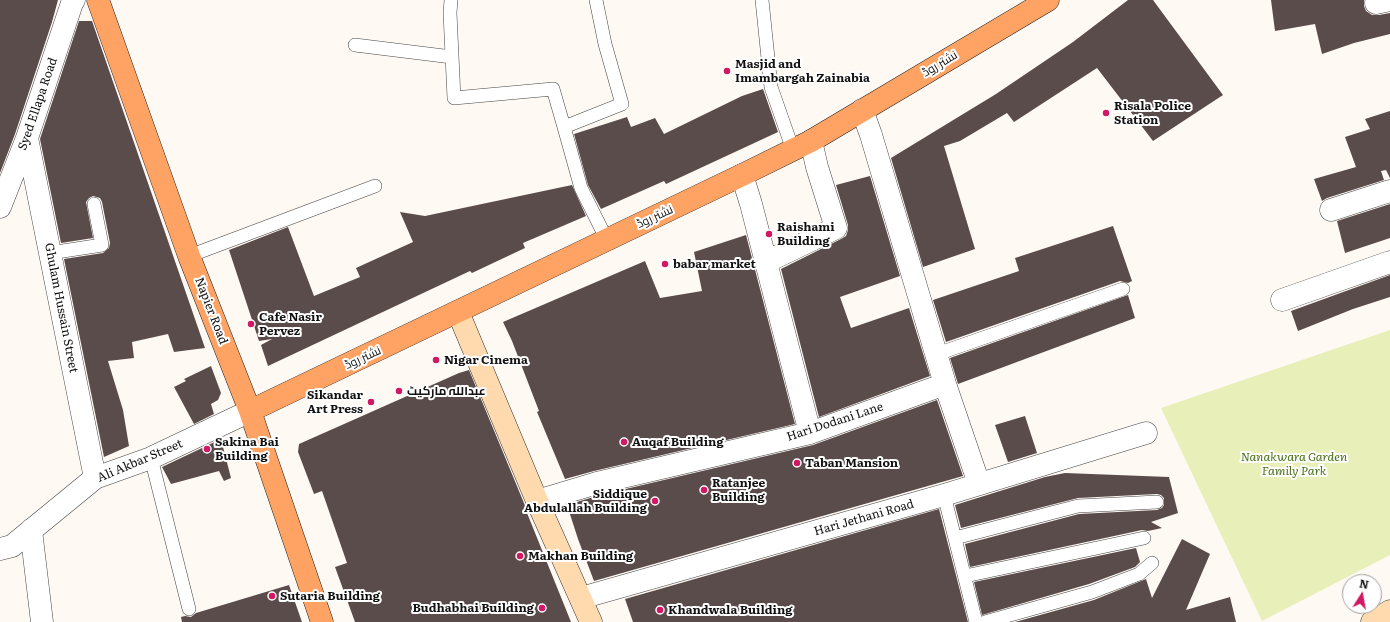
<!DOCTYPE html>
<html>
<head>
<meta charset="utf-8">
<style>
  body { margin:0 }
  #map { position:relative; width:1390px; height:622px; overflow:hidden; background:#fff9f4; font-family:Literata,serif }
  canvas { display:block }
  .north { position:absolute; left:1342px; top:574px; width:40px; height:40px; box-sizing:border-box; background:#fff; border:1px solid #a0a0a0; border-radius:50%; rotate:11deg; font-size:11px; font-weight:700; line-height:16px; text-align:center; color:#111 }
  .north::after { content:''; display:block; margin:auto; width:14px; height:18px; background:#d11862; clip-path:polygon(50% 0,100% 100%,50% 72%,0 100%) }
</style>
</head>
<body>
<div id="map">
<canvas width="1390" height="622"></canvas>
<div class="north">N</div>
</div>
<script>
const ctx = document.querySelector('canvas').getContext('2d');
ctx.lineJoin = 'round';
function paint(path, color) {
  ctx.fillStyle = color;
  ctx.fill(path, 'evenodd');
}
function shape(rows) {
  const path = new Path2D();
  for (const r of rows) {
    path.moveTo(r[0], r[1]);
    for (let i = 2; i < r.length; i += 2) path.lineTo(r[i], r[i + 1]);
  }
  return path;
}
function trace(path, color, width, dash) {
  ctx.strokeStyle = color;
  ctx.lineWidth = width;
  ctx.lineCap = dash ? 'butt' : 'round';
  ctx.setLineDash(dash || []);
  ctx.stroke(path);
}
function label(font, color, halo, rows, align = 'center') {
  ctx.font = font + ' Literata,Cairo,serif';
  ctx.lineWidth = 4;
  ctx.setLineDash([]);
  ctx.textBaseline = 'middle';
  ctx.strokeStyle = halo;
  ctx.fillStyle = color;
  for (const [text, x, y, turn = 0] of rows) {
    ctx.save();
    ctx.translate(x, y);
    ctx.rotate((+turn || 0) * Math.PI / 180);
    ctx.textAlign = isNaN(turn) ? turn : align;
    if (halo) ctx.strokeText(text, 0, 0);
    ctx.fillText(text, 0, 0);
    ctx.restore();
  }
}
const green = shape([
  [1390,330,1390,555,1262,621,1161,408]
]);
const building = shape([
  [0,0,58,0,52,22,15,134,0,173],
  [1128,0,1153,0,1223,95,1153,141,1097,68,1014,122,1007,113,960,141,944,146,975,249,923,267,891,158,996,94,1073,42],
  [1271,0,1364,0,1364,6,1366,11,1372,15,1379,15,1390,13,1390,34,1354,43,1322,54,1315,24,1275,31],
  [79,21,92,21,205,348,174,352,168,334,132,342,134,358,108,361,123,410,129,446,104,457,64,259,103,253,109,248,110,243,102,202,100,198,93,196,89,198,86,202,93,238,61,243,40,139],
  [763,89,778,132,666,184,664,181,601,209,588,185,574,134,627,117,631,127,655,118,664,134,742,96],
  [1390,111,1390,178,1386,170,1381,171,1384,180,1327,198,1322,201,1314,179,1356,167,1345,137,1370,129,1365,119],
  [870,176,900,276,840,297,851,328,909,308,930,376,819,417,781,269,841,239,846,236,848,230,848,225,836,185],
  [572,185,586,216,523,243,525,248,472,273,470,271,268,366,261,345,272,339,259,341,229,250,288,227,314,296,360,277,356,268,413,242,400,212,425,216],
  [1390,204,1390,238,1345,253,1337,221],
  [1113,226,1132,281,1128,283,1120,281,946,342,933,300,1019,271,1015,258],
  [746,235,795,424,594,471,565,479,537,412,539,411,512,341,503,322,645,261,660,298,702,291,694,252],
  [1390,275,1390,297,1353,309,1298,331,1291,311],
  [1128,295,1135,318,958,384,950,358],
  [211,366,221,393,218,400,211,404,214,414,194,424,174,387,186,381,184,379],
  [469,370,526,508,525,508,571,622,355,622,335,567,347,563,322,491,314,494,298,452,299,444,459,373],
  [937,400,963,476,594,581,578,539,567,505,600,495,813,445],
  [1025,416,1037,453,1008,462,995,425],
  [221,439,231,478,224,481,219,471,171,484,162,467],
  [1065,473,1169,477,1178,513,1151,522,1162,528,1148,531,1142,530,970,567,965,544,1079,514,1157,510,1162,508,1164,505,1164,498,1161,495,1157,494,1078,498,961,528,955,505,1045,477],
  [939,509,968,622,633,622,625,599],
  [1182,539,1210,554,1186,610,1230,597,1236,622,1015,622,1094,600,1146,579,1152,598],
  [1136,548,1140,562,1135,567,1089,584,982,615,974,582],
  [289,585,302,622,182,622,181,617,185,616,191,617,196,613]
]);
const lane = shape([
  [451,0,450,13,454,98,553,89,564,127],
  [596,0,605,44,622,104,564,127,581,188,607,240],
  [762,0,771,87,793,150],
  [355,45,452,57],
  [50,253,102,245,94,204],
  [189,256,375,186],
  [937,354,1123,289],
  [151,458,189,609],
  [944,495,976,622],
  [955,538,1078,506,1157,502],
  [965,576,1144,538],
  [985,622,1092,592,1139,574,1152,563]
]);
const street = shape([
  [1376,3,1390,0],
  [862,110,871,135,945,384,979,484],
  [27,138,95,478],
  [742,175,751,204,810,433],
  [0,207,27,138,72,3,74,0],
  [1331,210,1390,191],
  [766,262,836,228,817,167,811,141],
  [1282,300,1390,262],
  [537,501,597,483,810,433,945,384],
  [31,530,42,622],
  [0,549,12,546,95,478,151,458,250,411],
  [581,598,944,495,1146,433]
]);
const secondary = shape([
  [458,312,537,501,591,622],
  [1372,622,1390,611]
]);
const primary = shape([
  [98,0,189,256,250,411,322,622],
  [250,411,742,175,811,141,1048,0]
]);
const markers = [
  [727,71,4,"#d11862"],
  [1106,113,4,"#d11862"],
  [769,234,4,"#d11862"],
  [665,264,4,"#d11862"],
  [251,324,4,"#d11862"],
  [436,360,4,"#d11862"],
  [399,391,4,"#d11862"],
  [371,402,4,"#d11862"],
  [624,442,4,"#d11862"],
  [207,449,4,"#d11862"],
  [797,463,4,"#d11862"],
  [704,490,4,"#d11862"],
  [655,501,4,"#d11862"],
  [520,556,4,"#d11862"],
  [272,596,4,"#d11862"],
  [542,608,4,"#d11862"],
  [660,610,4,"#d11862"]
];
const poiNames = [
  ["Masjid and",735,64],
  ["Imambargah Zainabia",735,78],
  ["Risala Police",1114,106],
  ["Station",1114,120],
  ["Raishami",777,227],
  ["Building",777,241],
  ["babar market",673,264],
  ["Cafe Nasir",259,317],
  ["Pervez",259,331],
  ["Nigar Cinema",444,360],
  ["عبداللہ مارکیٹ",407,391],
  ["Sikandar",363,395,"right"],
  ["Art Press",363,409,"right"],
  ["Sakina Bai",215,442],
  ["Building",215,456],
  ["Auqaf Building",632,442],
  ["Taban Mansion",805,463],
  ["Ratanjee",712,483],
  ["Building",712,497],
  ["Siddique",647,494,"right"],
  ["Abdulallah Building",647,508,"right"],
  ["Makhan Building",528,556],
  ["Sutaria Building",280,596],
  ["Budhabhai Building",534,608,"right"],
  ["Khandwala Building",668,610]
];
const streetNames = [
  ["نشتر روڈ",940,64,-31],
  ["Syed Ellapa Road",38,104,-71],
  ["نشتر روڈ",655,217,-25],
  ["Ghulam Hussain Street",61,308,79],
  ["Napier Road",211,311,69],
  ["نشتر روڈ",363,358,-25],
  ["Hari Dodani Lane",835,422,-18],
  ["Ali Akbar Street",140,461,-23],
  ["Hari Jethani Road",864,518,-16]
];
const parkNames = [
  ["Nanakwara Garden",1294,457],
  ["Family Park",1294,471]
];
paint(green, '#e8efb9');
paint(building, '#5b4c4c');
trace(lane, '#444', 14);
trace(street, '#444', 23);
trace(secondary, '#333', 23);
trace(primary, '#222', 23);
trace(lane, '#fff', 13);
trace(street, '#fff', 22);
trace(secondary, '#ffdaaf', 22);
trace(primary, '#ffa364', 22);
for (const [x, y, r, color] of markers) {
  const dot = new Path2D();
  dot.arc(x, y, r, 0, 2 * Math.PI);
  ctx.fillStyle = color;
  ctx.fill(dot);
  trace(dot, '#fff', 1.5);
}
label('bold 12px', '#111', '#fff', poiNames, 'left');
label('12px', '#111', '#fff', streetNames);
label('italic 12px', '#4a7118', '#fff', parkNames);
</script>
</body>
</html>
